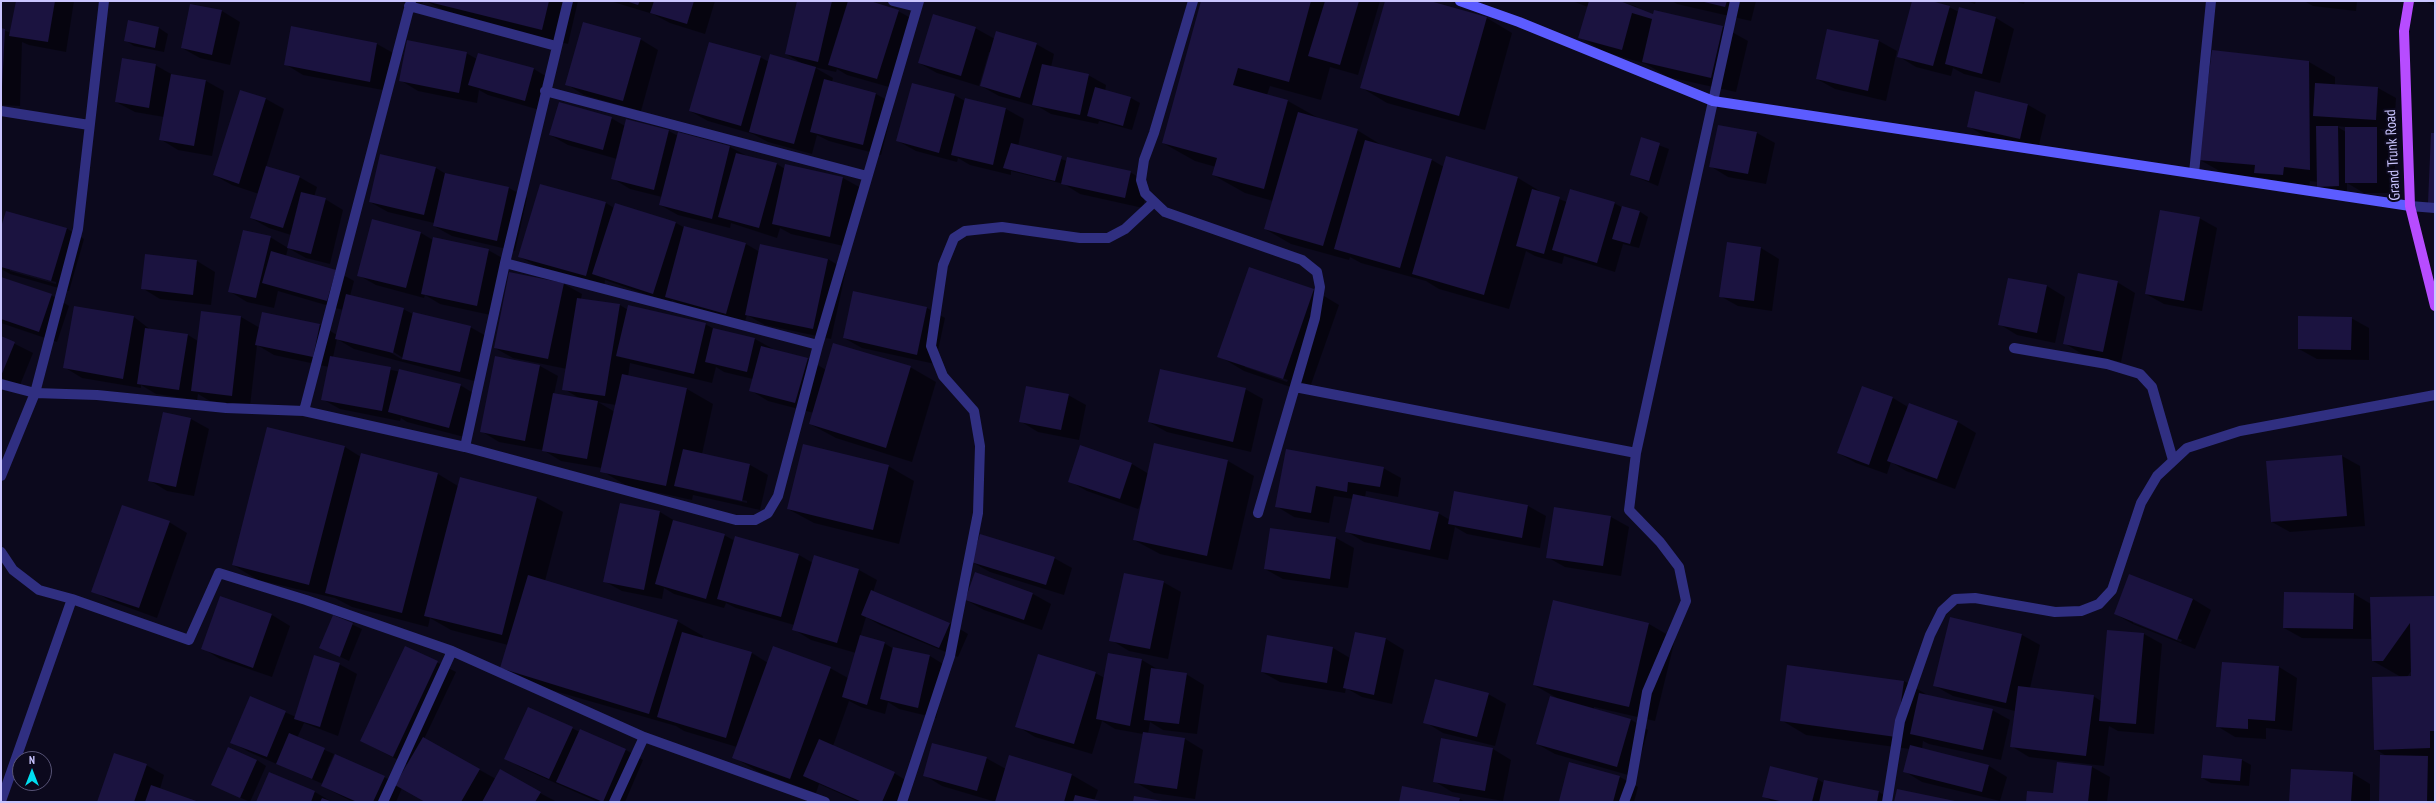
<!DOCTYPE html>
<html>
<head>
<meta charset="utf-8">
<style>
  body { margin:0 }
  #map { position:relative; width:2436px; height:803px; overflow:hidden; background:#0c091d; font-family:"PT Sans Narrow",sans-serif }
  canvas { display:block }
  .frame { position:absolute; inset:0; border:2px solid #cac5ff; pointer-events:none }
  .north { position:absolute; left:12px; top:751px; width:40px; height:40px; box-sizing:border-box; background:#0c091d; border:1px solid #585477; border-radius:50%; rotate:0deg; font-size:11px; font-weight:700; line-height:16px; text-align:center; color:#cac5ff }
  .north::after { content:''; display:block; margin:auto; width:14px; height:18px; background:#00def0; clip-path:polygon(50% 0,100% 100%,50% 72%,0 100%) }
</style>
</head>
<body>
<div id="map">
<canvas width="2436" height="803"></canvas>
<div class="frame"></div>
<div class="north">N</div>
</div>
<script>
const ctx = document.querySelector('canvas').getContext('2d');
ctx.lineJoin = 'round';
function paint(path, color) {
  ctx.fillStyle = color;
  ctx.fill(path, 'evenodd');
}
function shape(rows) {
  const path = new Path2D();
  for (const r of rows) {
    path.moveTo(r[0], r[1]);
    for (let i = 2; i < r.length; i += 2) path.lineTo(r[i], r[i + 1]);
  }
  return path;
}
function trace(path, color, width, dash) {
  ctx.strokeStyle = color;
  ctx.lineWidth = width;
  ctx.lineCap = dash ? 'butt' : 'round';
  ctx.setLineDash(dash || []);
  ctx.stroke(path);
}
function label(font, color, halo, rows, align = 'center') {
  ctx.font = font + ' "PT Sans Narrow",sans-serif';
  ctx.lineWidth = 4;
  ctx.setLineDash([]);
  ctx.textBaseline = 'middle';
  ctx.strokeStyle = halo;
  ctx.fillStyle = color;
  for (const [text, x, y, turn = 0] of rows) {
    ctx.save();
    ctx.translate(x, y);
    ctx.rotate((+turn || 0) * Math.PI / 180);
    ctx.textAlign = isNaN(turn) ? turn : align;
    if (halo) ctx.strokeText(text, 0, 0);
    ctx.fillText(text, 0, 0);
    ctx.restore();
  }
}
const shadow = shape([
  [17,1,74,1,66,52,29,45,22,42,20,106,1,105,1,29,11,33],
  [396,1,423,1,422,7],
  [578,1,568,44,454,16,428,2],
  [610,1,715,1,705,34,670,23,653,14],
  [799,1,867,1,898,11,916,21,896,89,847,75,837,69,836,72,814,67,833,78,832,82,876,94,894,104,881,155,829,141,817,135,812,154,768,142,753,134,708,121,690,111,760,57,769,62,803,64,786,54],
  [1202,1,1380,1,1358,75,1330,67,1321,100,1270,86,1267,95,1288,101,1320,119,1357,130,1383,146,1432,160,1444,167,1447,157,1518,178,1543,193,1567,202,1614,203,1623,208,1639,211,1648,217,1639,248,1623,244,1615,272,1564,256,1562,264,1535,256,1526,251,1509,309,1439,289,1426,281,1361,263,1350,257,1349,260,1291,244,1265,229,1273,201,1245,193,1213,175,1216,167,1195,161,1163,143],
  [1386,1,1427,1,1487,18,1512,33,1485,130,1387,103,1362,88],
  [1572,1,1617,1,1635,6,1647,13,1723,27,1748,41,1736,92,1668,77,1646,64,1605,52,1579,37,1588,7],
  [1672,1,1756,1,1751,21,1677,4],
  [1913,1,1927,1,1949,7,1959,12,1960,9,1996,18,2014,29,2000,83,1964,74,1953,68,1951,76,1916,67,1898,56],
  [1966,1,1976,1,1975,4],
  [2014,1,2025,1,2024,4],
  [2304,1,2357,1,2356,11,2313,6],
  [2425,1,2435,1,2435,6],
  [222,11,240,22,230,65,200,58,182,48],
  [129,22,159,28,168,34,164,52,134,46,125,40],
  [975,28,995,39,1036,44,1054,54,1051,67,1088,75,1106,85,1105,91,1131,98,1140,103,1132,130,1099,121,1098,124,1051,114,1039,107,999,96,981,86,991,52,989,52,979,86,937,73,919,63],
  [640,39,658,50,641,111,584,95,566,84],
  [1879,41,1897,51,1886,101,1835,89,1817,79],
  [377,44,395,54,388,91,303,75,285,64],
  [466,53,477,59,478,54,534,69,552,80,543,111,488,95,479,90,477,103,418,91,400,80],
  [2309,62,2335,77,2335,85,2378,88,2396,98,2394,130,2379,129,2395,138,2395,193,2364,193,2347,183,2347,191,2327,191,2318,186,2318,182,2310,181,2309,189,2281,187,2266,178,2225,174,2200,160],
  [2336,126,2346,127,2346,132],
  [155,65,173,75,206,81,224,91,212,156,178,150,160,139,164,117,135,112,116,102],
  [241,91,266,99,284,109,266,167,299,177,317,187,314,197,325,199,343,210,330,264,306,258,288,248,286,256,336,271,354,281,350,296,403,309,413,314,470,327,488,337,478,382,354,349,337,339,333,357,460,385,478,396,468,438,407,422,401,418,400,421,340,409,322,399,329,367,274,355,257,345,250,406,210,401,198,394,197,400,156,394,141,385,141,388,82,378,64,367,134,317,151,330,188,335,198,341,202,312,241,317,260,328,262,314,320,325,337,335,343,310,278,291,274,308,247,302,229,291,270,237,288,248,291,235,269,228,251,218,259,194,232,185,214,175],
  [389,349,403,358,403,360,388,351],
  [1976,92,2028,105,2046,115,2038,149,1986,137,1968,126],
  [954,95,965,101,966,99,1006,109,1024,119,1018,146,1067,161,1130,172,1148,183,1143,208,1080,194,1064,184,1011,171,1011,175,970,165,958,158,957,162,916,151,898,141],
  [611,118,625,126,627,120,669,131,678,136,679,133,730,147,747,156,777,164,785,169,785,165,843,178,861,188,848,247,791,234,780,228,777,238,731,223,730,228,678,215,660,205,662,197,630,189,612,178,617,159,568,145,550,135],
  [1757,133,1775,143,1766,184,1728,177,1710,166],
  [1642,139,1669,149,1658,186,1631,175],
  [436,168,446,174,509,188,527,198,515,251,452,236,434,226,434,223,388,212,370,202],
  [540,185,606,203,614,208,615,204,676,223,685,228,746,244,760,252,828,259,846,270,831,339,765,325,747,315,744,324,684,307,672,300,671,303,605,280,604,286,538,267,520,257],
  [2199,218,2217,228,2202,311,2164,304,2146,294],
  [373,221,421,233,433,240,488,250,506,260,495,316,440,304,425,295,424,298,376,285,358,275],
  [66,228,84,239,69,291,10,274,1,269,1,231],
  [10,269,56,282,56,284,10,271],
  [1728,243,1761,248,1779,259,1772,311,1738,306,1720,296],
  [146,255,197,261,215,272,211,305,160,299,142,288],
  [1250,268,1314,290,1339,305,1308,393,1244,371,1219,356],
  [1245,365,1288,380,1287,382,1245,367],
  [1,278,51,295,69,306,57,342,1,323],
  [2117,282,2135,293,2121,362,2082,354,2064,343],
  [564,284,582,294,581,299,620,305,628,310,705,324,716,330,755,339,773,349,808,359,826,370,910,367,936,382,912,462,836,438,810,424,814,413,768,401,750,390,753,379,724,372,716,367,712,383,630,363,628,377,687,389,713,404,702,454,750,465,768,475,760,510,693,495,692,500,627,486,602,471,602,468,561,461,543,450,499,442,481,431,540,366,558,376,554,394,579,398,564,389,567,369,513,358,495,348],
  [598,402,616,405,615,412],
  [694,489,747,501,747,503,694,491],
  [2047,286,2065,297,2055,343,2017,335,1999,324],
  [927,308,945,318,935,364,862,348,844,338],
  [2351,318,2369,328,2369,360,2317,359,2299,349],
  [1,337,33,353,20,385,1,378],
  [1863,387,1893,398,1908,407,1910,404,1958,422,1976,433,1955,489,1906,471,1891,462,1887,474,1856,463,1838,453],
  [1245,389,1263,399,1251,452,1167,432,1149,422],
  [1068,395,1086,405,1079,440,1038,432,1020,421],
  [164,413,191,419,209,429,194,496,167,491,149,480],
  [268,428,345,447,361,457,438,474,458,486,460,478,537,498,563,512,545,581,677,621,703,636,702,639,752,653,768,663,830,668,848,678,856,653,811,640,793,629,794,625,736,608,726,603,724,608,674,594,664,588,662,599,622,591,604,581,621,504,660,512,675,521,724,535,735,541,736,537,799,555,813,563,859,570,877,580,873,592,950,623,968,634,958,657,880,625,866,617,860,637,884,643,894,649,930,656,948,667,936,718,899,709,888,702,885,714,861,707,849,701,833,746,894,773,912,784,904,802,859,802,819,784,816,793,759,772,733,757,737,747,684,731,676,726,527,683,501,668,508,645,451,630,430,618,428,627,352,607,335,598,258,580,233,565],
  [1155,445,1228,461,1254,476,1232,570,1160,554,1134,540,1144,497,1138,509,1087,491,1069,481,1081,446,1132,464,1149,474],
  [1287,450,1383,468,1401,478,1398,497,1366,491,1365,498,1438,513,1450,520,1528,506,1546,516,1540,548,1467,534,1455,527,1448,560,1364,542,1346,531,1353,499,1334,496,1329,523,1294,517,1276,506],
  [2342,456,2360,466,2365,526,2290,532,2272,522,2267,462],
  [888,466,914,481,899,544,814,523,788,509],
  [1555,508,1611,517,1629,527,1621,576,1565,567,1547,557],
  [169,522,187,533,157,618,111,601,93,591],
  [1270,529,1336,538,1354,548,1348,588,1283,579,1265,569],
  [1054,558,1072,568,1064,595,990,572,972,562],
  [975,574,1033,594,1051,604,1042,630,984,610,966,600],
  [1163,582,1181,592,1168,659,1129,651,1111,640],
  [2354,594,2371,604,2435,597,2435,802,2380,800,2388,757,2375,749,2401,677,2373,661,2372,639,2302,638,2284,628],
  [2412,670,2412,677,2407,677],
  [220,597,272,615,290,626,272,677,220,659,202,648],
  [2193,599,2211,610,2195,649,2133,624,2115,614],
  [2133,621,2182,640,2181,642,2133,623],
  [1554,602,1649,624,1675,639,1655,721,1594,707,1594,709,1630,719,1648,730,1635,777,1555,754,1537,744,1557,698,1534,685],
  [333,616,362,629,349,661,320,647],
  [1951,618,2022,635,2040,645,2030,688,2093,696,2101,701,2144,634,2162,644,2154,734,2118,731,2109,726,2104,766,2029,757,2011,746,2015,711,1953,696,1935,686],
  [1356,633,1386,639,1404,650,1392,704,1362,697,1346,688,1345,693,1280,682,1262,672,1333,648,1350,658],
  [406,647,456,672,424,739,496,779,540,793,557,802,426,802,402,788,396,802,353,802,322,786,323,784,249,752,231,742,250,697,296,717,339,664,357,674,338,736,304,723,297,738,334,754,327,770,384,777,397,784,408,765,361,741],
  [1142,660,1159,670,1186,674,1204,685,1197,734,1163,730,1150,722,1148,734,1185,739,1203,750,1195,799,1154,793,1135,782,1143,734,1115,729,1102,721,1092,754,1035,737,1017,726,1095,673,1105,678],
  [2279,667,2297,678,2292,731,2266,728,2266,739,2235,737,2217,726],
  [1904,681,1929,696,1992,710,2010,720,2001,760,1929,744,1923,741,1922,749,1989,766,2007,777,2000,801,1922,782,1904,771,1910,749,1806,735,1781,720],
  [1488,694,1506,704,1495,746,1443,733,1425,722],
  [529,708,580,732,626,750,643,760,625,802,598,802,524,769,506,759],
  [1493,749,1511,760,1503,801,1452,792,1434,781],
  [1010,756,1072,775,1098,790,1094,801,1099,802,996,802,942,786,924,775,986,758,1006,769],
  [257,760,266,766,250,802,212,785],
  [2242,760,2251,765,2249,786,2211,783,2202,778],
  [146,765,164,775,160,789,197,802,98,802],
  [2092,767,2110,777,2107,802,2027,802,2054,795],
  [270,773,315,792,332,802,257,802],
  [2352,773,2370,784,2370,802,2290,802],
  [1620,777,1638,787,1634,802,1560,801],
  [1817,779,1824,783,1879,792,1895,802,1954,802,1773,802,1763,796],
  [1403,787,1460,799,1465,802,1400,802]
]);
const building = shape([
  [16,1,55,1,48,42,9,36],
  [425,1,549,1,542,30],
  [626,1,640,1,638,5],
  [654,1,694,1,687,24,650,13],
  [797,1,832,1,818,62,785,54],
  [848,1,870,1,899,10,877,79,828,65],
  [1201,1,1311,1,1289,82,1238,68,1233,85,1288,100,1264,189,1212,175,1217,158,1162,143],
  [1325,1,1359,1,1340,65,1308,56],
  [1385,1,1430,1,1487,17,1459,116,1360,88],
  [1589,1,1620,1,1653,14,1654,10,1723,26,1711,78,1642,62,1652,19,1632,13,1622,50,1578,38],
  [1700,1,1727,1,1725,7],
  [1912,1,1931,1,1950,6,1933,66,1897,57],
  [190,4,222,10,212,55,181,48],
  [1959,7,1996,17,1982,74,1945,64],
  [933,14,976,27,961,76,918,63],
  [128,20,159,27,155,48,124,41],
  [583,22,641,38,623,101,565,85],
  [291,26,377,43,370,82,284,65],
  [1,28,5,29,2,87,1,87],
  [1827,29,1879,40,1868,91,1816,79],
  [996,31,1037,43,1020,98,980,86],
  [407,40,467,52,459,93,399,81],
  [709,42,761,56,741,126,689,111],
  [2212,50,2309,61,2310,170,2284,167,2283,175,2254,173,2255,165,2198,160],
  [478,53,534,68,525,101,468,85],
  [770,54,816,67,794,144,749,132],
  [122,58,156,64,149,108,115,102],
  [1042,64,1089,74,1080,115,1032,105],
  [171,74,206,80,194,146,159,140],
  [824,79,876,93,863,145,810,132],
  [912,83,955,94,939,153,896,141],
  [2315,83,2378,87,2376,120,2313,116],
  [1095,87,1131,97,1123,126,1087,116],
  [240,90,266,98,239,184,213,175],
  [1975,91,2028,104,2020,139,1967,127],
  [965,98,1006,108,993,165,951,155],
  [559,102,612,117,603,150,549,135],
  [1298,112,1358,129,1323,246,1264,229],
  [626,119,669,130,654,190,611,179],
  [1718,125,1757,132,1748,174,1709,167],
  [2316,126,2338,126,2339,186,2317,187],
  [2345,127,2377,127,2377,183,2345,183],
  [678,132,730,146,712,219,659,205],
  [2431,133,2435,133,2435,203,2428,203],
  [1641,137,1660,143,1649,181,1630,175],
  [1365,140,1432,159,1400,268,1334,249],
  [1011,143,1062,156,1055,181,1003,168],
  [736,153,777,163,759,228,718,217],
  [380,154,436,167,424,215,369,202],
  [1446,156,1518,177,1484,295,1412,274],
  [1067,157,1131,171,1125,198,1061,184],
  [785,164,843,177,830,237,772,224],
  [266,166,300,176,283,228,250,218],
  [445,173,509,187,497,241,433,226],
  [540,184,606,202,586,276,518,257],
  [1532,189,1560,197,1544,254,1516,246],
  [1570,189,1615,202,1597,263,1552,250],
  [301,192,326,198,311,254,287,248],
  [615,203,676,222,653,294,592,274],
  [1622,206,1640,211,1630,244,1612,239],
  [2160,210,2200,217,2184,301,2145,294],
  [6,211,67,228,51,281,1,267,1,227],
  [372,219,421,232,406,288,357,276],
  [684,226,746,243,726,314,665,297],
  [243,230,271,236,256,298,228,292],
  [433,237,489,249,477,306,421,294],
  [1727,242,1761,247,1754,301,1719,297],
  [760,244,828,259,813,329,745,315],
  [271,251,336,270,327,301,262,283],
  [145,254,197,260,193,295,141,289],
  [1249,267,1314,289,1283,379,1217,357],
  [509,272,564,283,548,359,494,348],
  [2078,273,2118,281,2103,352,2063,344],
  [1,277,52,294,39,332,1,319],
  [2008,278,2047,285,2037,333,1998,325],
  [853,291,927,307,917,355,843,338],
  [346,294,404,308,393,353,335,339],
  [577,298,620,304,605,396,562,390],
  [628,305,706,323,694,374,616,356],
  [74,306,134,316,123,379,63,368],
  [201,311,241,316,232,396,191,391],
  [262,312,320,324,313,357,255,345],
  [413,312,471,326,460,372,402,359],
  [2298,316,2352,317,2351,350,2298,349],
  [145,328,188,334,179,390,137,384],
  [713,328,755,338,747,372,705,362],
  [1,336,15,342,1,376],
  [833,343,911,366,886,448,809,424],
  [761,346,808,358,795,403,749,391],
  [330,356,391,367,382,411,321,400],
  [495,356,540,365,525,441,480,432],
  [399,369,461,384,449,428,388,412],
  [1160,369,1246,388,1233,442,1148,422],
  [622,374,687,388,666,486,600,472],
  [1026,386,1069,394,1061,430,1019,422],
  [1862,386,1893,397,1869,465,1837,453],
  [553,393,598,401,587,459,542,451],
  [1909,403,1958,421,1937,479,1887,461],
  [163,412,191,418,176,487,148,481],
  [267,427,345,446,309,585,232,565],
  [1154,443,1228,460,1207,556,1133,540],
  [803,444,889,465,873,530,787,509],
  [1080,445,1132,463,1120,499,1068,482],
  [683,449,750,464,742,501,674,486],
  [1286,449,1384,467,1380,487,1348,482,1347,492,1316,486,1311,513,1275,507],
  [361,453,438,473,402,613,325,593],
  [2342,455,2347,516,2271,522,2266,461],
  [460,477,537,497,502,635,424,616],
  [1454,491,1528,505,1522,538,1448,524],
  [1353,494,1439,512,1430,550,1345,532],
  [620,503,660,511,644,590,603,582],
  [122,505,170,521,139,608,91,592],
  [1554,507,1611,516,1603,566,1546,558],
  [673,520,725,534,706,599,655,584],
  [1270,528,1336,537,1330,579,1264,569],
  [980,534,1055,557,1046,585,971,562],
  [735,536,799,554,781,617,717,599],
  [814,555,859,569,837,643,792,630],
  [975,572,1033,593,1024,620,965,600],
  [1124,573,1164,581,1150,649,1109,641],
  [2129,574,2193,599,2177,640,2114,614],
  [528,575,678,620,649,714,500,668],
  [871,590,950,623,939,648,861,615],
  [2284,592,2354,593,2353,629,2283,628],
  [220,596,272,614,253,668,201,649],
  [2435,596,2435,731,2430,731,2430,748,2374,750,2372,677,2411,676,2410,623,2383,661,2372,661,2370,597],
  [1553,600,1649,623,1629,707,1533,685],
  [333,615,353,623,340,657,319,648],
  [1950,617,2022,634,2006,703,1933,686],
  [2107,630,2144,633,2136,724,2099,721],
  [682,632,752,652,726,738,657,717],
  [1355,632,1386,638,1374,695,1343,688],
  [860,635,885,642,867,705,842,697],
  [1267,635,1333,647,1327,683,1261,672],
  [405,646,438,661,393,757,360,741],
  [773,646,831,667,790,779,732,758],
  [893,647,930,655,918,708,880,699],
  [1108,653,1142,659,1130,726,1096,719],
  [1038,654,1096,672,1074,744,1015,727],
  [314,655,340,663,320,727,294,719],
  [2222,662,2279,666,2275,721,2248,719,2248,729,2216,727],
  [1787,665,1904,681,1896,737,1780,721],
  [1151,668,1187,673,1179,724,1144,720],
  [1435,679,1489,693,1477,737,1423,723],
  [2018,686,2094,695,2086,756,2010,747],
  [1919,693,1993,709,1983,750,1910,734],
  [250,696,286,711,267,757,230,743],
  [1550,696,1631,719,1617,767,1536,744],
  [528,707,573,727,549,779,504,759],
  [580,729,626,749,603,802,556,782],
  [1143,732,1185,738,1177,789,1134,783],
  [289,733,325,748,312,779,276,764],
  [423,737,480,769,461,802,425,802,395,785],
  [1441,738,1493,748,1485,791,1433,782],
  [819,739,895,772,882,802,862,802,803,776],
  [932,743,987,757,977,791,923,776],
  [1910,745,1989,765,1982,792,1903,772],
  [228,747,257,760,240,798,211,785],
  [114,753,147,764,134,802,97,802],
  [335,754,385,776,373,802,357,802,321,786],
  [1009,755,1072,774,1064,802,995,802],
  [2203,755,2242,759,2240,781,2201,778],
  [2380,755,2428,756,2427,802,2379,801],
  [1569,762,1620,776,1613,802,1559,801],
  [2057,762,2092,766,2088,802,2026,802,2027,791,2053,793],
  [1770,766,1818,778,1812,802,1784,802,1762,797],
  [500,769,541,792,535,802,482,802],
  [2291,769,2353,772,2351,802,2289,802],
  [269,772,315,791,311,802,256,802],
  [1824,780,1879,791,1877,802,1819,802],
  [151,785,199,802,145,802],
  [1402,786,1460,798,1459,802,1399,802],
  [1897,789,1955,801,1955,802,1894,802],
  [1075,795,1101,801,1101,802,1073,802],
  [1134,796,1163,801,1163,802,1133,802],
  [322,798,333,802,320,802]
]);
const minor = shape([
  [104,1,78,229,35,393,97,395,226,408,304,411,465,447,505,263,818,345,919,1],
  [893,1,917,7],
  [1193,1,1154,133,1144,160,1141,180,1145,193,1165,212,1302,260,1317,272,1320,287,1315,318,1258,513],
  [409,6,556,46],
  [545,91,867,176],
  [1,111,89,125],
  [2194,173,2211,1],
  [2410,206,2435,208],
  [505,263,568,1],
  [2014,348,2107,364,2140,374,2152,387,2173,460],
  [1,384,35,393,1,476],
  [1295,387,1636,453],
  [304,411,411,1],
  [465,447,736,520,755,520,768,513,778,496,818,345],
  [1,552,13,570,39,590,72,599],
  [1,801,72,599,189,640,219,573,306,600,452,651,644,737,825,802],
  [383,802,452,651],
  [614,802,644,737],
  [902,802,950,656,978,513,980,446,974,411,943,376,931,346,943,265,954,238,965,231,1002,227,1080,238,1108,238,1125,229,1154,202],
  [1624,802,1631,783,1647,692,1686,601,1679,567,1660,542,1629,510,1636,453,1735,1],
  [1887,802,1900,721,1930,635,1942,611,1955,599,1975,598,2055,612,2081,611,2099,604,2112,590,2141,503,2157,476,2187,448,2240,431,2435,395]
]);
const secondary = shape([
  [1460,1,1519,22,1713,101,2410,206]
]);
const primary = shape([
  [2409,1,2404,31,2410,206,2435,306]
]);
const streetNames = [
  ["Grand Trunk Road",2393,155,-93]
];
paint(shadow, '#0007');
paint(building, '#1b1340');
trace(minor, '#302f81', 10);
trace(secondary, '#5c5cff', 10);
trace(primary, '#b74cff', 10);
label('15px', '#cac5ff', '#0c091d', streetNames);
</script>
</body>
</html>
